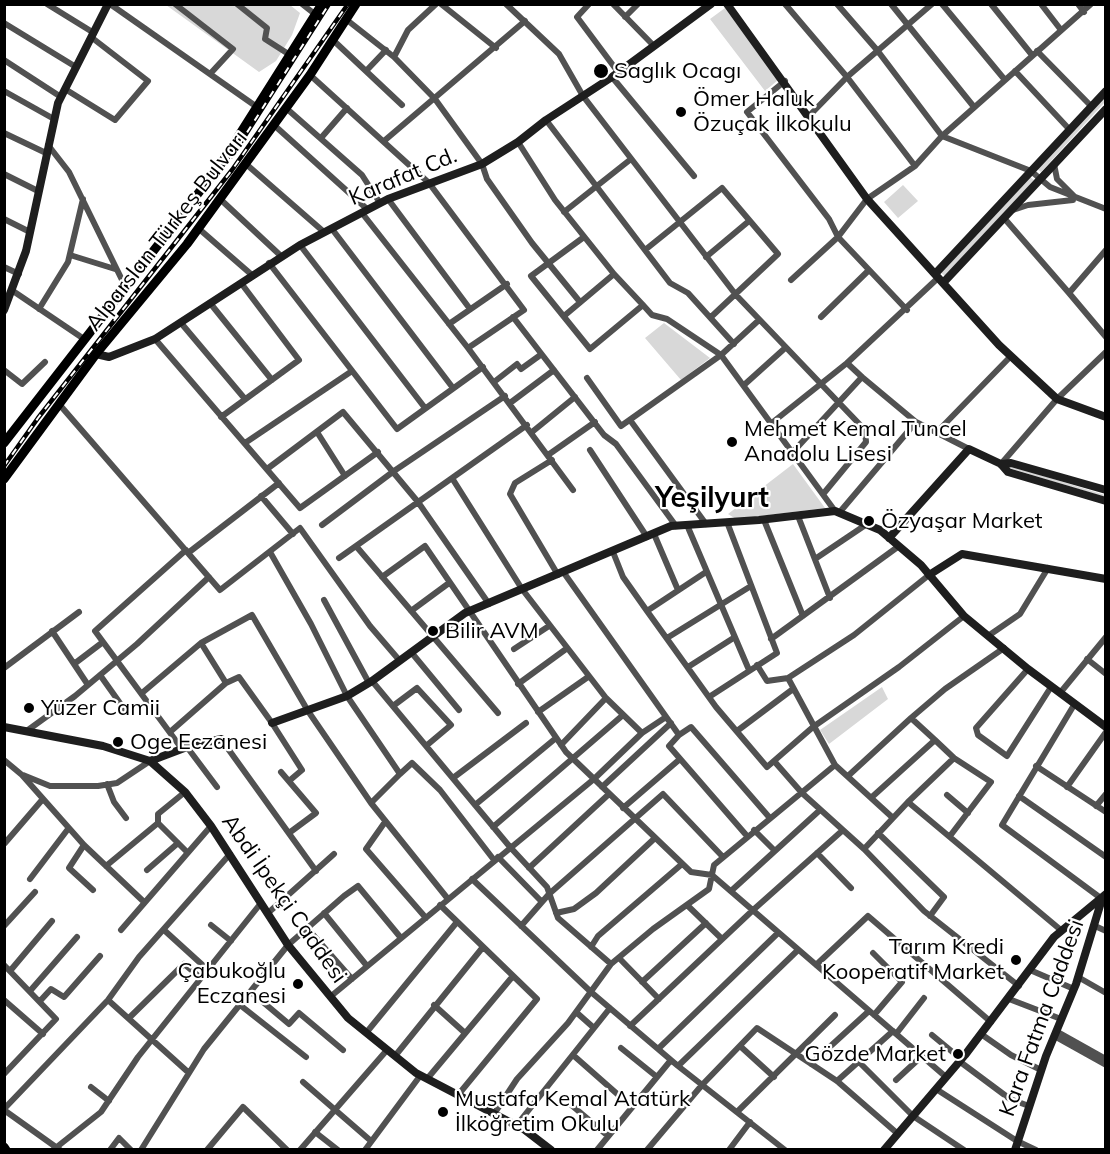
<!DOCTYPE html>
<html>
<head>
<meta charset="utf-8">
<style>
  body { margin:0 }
  #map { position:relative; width:1110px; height:1154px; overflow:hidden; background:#fff; font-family:Mulish,sans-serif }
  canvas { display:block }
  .frame { position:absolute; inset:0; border:6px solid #000; pointer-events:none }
</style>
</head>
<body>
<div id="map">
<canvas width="1110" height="1154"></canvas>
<div class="frame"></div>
</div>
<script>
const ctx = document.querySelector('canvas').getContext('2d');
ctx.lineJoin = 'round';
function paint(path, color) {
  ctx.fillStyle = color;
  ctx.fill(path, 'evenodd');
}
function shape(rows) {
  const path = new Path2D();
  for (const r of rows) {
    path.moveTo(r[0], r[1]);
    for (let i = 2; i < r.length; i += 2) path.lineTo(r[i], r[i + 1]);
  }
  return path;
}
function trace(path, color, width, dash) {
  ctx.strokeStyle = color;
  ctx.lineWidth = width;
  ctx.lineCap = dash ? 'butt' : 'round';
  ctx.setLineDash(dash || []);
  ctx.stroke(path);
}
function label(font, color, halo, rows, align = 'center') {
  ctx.font = font + ' Mulish,sans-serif';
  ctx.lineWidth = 4.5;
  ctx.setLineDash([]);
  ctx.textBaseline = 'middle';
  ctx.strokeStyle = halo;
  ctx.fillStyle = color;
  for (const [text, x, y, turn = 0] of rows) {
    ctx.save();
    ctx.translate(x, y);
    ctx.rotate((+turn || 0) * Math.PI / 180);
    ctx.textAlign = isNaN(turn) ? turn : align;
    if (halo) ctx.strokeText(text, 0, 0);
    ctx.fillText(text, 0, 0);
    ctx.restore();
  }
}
const green = shape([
  [166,5,290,5,300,13,292,35,276,61,259,72],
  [725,8,778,80,765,91,710,19],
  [1105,96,1105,102,1041,172,1037,169],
  [1030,177,1034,180,945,276,941,273],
  [903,185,918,201,898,218,884,202],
  [664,323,710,358,681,380,645,338],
  [793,464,825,508,736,519,728,514],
  [1009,465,1105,495,1105,497,1009,468],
  [882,687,888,699,829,744,820,730]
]);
const street = shape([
  [47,4,94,33],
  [110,4,257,107],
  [175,4,233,49,210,74],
  [237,4,267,28,265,39,290,55],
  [302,4,316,15],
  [441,4,496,48],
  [506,4,559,54,583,96,736,295,865,430,866,442,824,493],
  [589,4,577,17,618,72],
  [613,4,654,46],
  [785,4,847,77,915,166],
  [837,4,877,50,942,136,1031,171,1050,187,1106,209],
  [891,4,974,107],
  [942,4,1005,80],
  [991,4,1032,55],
  [1041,4,1061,30],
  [1078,4,1084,12],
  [625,17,638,4],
  [347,20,394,57,435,99,482,164,487,179,532,243,580,302],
  [4,23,76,67],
  [334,41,402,105],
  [1037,51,1091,106],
  [394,57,408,30,436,4],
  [4,60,61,97],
  [367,70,386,50],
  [1015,71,1069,129],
  [310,75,429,183,524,310,468,348],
  [612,77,694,176],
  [785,81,747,112,829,219,838,237,907,310],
  [65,89,115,120,148,81,91,37],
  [4,91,54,119],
  [286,108,362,175,380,203],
  [809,116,847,77,932,4],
  [546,120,670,283,688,293,734,344],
  [274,125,367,209],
  [4,133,46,153],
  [321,138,347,108],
  [384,141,525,21],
  [518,142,555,200,614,274,643,305,652,315,667,319,721,355,835,511],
  [48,145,69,172,125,286],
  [246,164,324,232],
  [1054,164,1057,179,1074,196],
  [4,174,38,191],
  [219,198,281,256],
  [388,199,470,309],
  [1013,210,1028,205,1073,200],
  [564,212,631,159],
  [362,213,468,348,573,490],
  [1004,218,1069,293],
  [4,219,30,232],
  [198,228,252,275],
  [332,229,453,388],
  [584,237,531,276,590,349,643,305],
  [300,245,425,408],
  [645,250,722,188,778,254,711,317],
  [1106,250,1069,293,1106,337],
  [70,255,115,269],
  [706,257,749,221],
  [269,263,397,429,483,367],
  [4,267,19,274],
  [791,280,838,237,867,199,915,166,942,136,1091,4],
  [13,291,84,339],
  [210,303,272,380],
  [39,309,68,262,83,199],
  [564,316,614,274],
  [513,317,604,435,616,444,676,526],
  [821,317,868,271],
  [181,323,245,399],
  [449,324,507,284],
  [155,339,300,508,378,452],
  [847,363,862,377],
  [4,370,22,384,45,362],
  [587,378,621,426,721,355,759,320],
  [494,382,517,364,521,369,539,356],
  [744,385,784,349],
  [510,403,554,370],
  [59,404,220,590,300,528,370,626,400,661],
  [221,417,299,360,241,283],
  [630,420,706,524],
  [773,422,847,363,938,278],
  [317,432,345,476],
  [532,432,575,397],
  [937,432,1011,356],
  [245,443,352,371],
  [590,450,647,537],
  [793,452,862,377,916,422],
  [548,455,595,422],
  [552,460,515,483,510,494,558,575],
  [1001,464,1057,399,1106,352],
  [267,469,343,412,418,502,489,604],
  [452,478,522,589,606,698,561,745],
  [261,496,293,534],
  [839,513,916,422,969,449],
  [798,516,830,598],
  [764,520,803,616],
  [322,525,394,471,505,396],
  [687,525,749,670],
  [654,534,678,590],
  [356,546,498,713],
  [270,552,311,624,347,696,400,774,371,803],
  [613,552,623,577,647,611,716,707,767,767,813,727,899,667,964,616],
  [188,553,279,483],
  [339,558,527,425],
  [815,559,867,524],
  [564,573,679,735],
  [382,577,425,546,566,752,691,872,712,875,946,1077],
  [324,600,369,683],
  [411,611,449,583],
  [647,611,706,572],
  [52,631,88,685],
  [988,636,1020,614,1048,568],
  [667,638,751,586],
  [771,639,899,546],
  [201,643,226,683],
  [514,649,549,626],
  [411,652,459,710],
  [1087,659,1106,674],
  [74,664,103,642],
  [757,665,767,681,788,678,854,635,929,575],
  [688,667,735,637],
  [4,668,79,612],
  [1028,669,976,728,978,735,1007,756,1051,687],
  [100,675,127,713],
  [372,681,510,847,547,887,558,918,611,964],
  [518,684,566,649],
  [142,693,201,643,252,615,308,711,371,803,448,899],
  [1060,693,1106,637],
  [709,697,777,653,727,522],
  [606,698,642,733,666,717],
  [1074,705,1002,825,1102,899],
  [393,706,417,688,451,725,426,746],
  [538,712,588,677],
  [911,718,945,689,1004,648],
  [28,730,75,696,137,644,209,577],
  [737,731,793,689],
  [170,732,226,683,239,677,272,723,302,770,289,781],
  [221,739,316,871],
  [187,747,217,787],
  [182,749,95,631,186,550],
  [4,760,22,775,84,845,143,901],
  [774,761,802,793,864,849,924,911,1019,986],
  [835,765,893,818],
  [1036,766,1106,812],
  [281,772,316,813,289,833],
  [400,774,412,763,440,790,494,860],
  [23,775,50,786,98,786,117,783,150,761],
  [848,776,911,718,935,740],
  [453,778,526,723],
  [107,784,114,802,126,818],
  [602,787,671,723],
  [1067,787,1106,732],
  [947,795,968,813],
  [1019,796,1106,857],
  [872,797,935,740,954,758,991,782,950,836],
  [908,802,954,758],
  [475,805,556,738],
  [1096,806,1106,794],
  [623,808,680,759],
  [385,822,366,849,426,918],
  [158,823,187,852],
  [493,827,623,715],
  [754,830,775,851],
  [878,833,944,897,930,916],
  [747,836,669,746,679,735,691,727,769,817],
  [5,843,42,800],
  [84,845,69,868,93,890],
  [864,849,908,802,1062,931],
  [817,853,851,888],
  [498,857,542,902],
  [106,866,158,823,158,814,185,792],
  [529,868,609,794],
  [147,870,178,843],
  [30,879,68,829],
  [472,879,591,992,678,1066,785,1150],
  [731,891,820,810],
  [440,905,537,999,458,1095],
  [687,905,722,939],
  [268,913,334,854],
  [324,913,367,966],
  [556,913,574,909,596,893,655,838],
  [211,925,231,941],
  [4,926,35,892],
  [521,926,549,894,663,794,723,857],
  [1095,926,1106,931],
  [307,928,352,979],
  [121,930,211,826],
  [164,930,208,970],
  [591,947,598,936,682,864],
  [873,953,902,982,874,1015],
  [619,958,659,999],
  [4,965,56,1019,4,1074],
  [816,965,868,916,991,1022],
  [1030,970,1074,989],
  [10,971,52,921],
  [1078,977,1106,993],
  [642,982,706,923],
  [30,991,77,937],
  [251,992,289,1024,299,1013,343,1050],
  [330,997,594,779,642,733],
  [1009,999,1061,1019],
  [4,1000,43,1034],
  [108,1000,189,1073],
  [40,1001,51,989,64,997,100,956],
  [240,1005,306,1057],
  [434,1005,465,1033],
  [576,1012,594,1028],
  [129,1018,184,964,201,978],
  [630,1026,752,911,843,830],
  [1056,1031,1106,1059],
  [366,1033,457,922],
  [896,1034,924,998],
  [981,1034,1011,1055,1041,1070],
  [932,1035,961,1059],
  [1054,1036,1106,1065],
  [740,1046,774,1077],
  [621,1048,657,1077],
  [658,1049,778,933],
  [573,1055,632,1107],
  [395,1056,483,947],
  [959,1061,1010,1099,1029,1106],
  [859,1062,913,1116,964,1150],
  [811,1064,869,1011],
  [678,1066,798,950],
  [427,1079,513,976],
  [896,1080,922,1056],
  [837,1081,893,1031],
  [303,1082,371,1141],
  [91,1087,109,1101],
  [936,1089,1017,1141,1036,1150],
  [563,1098,608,1136],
  [4,1109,108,1000,139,957,230,854],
  [4,1110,60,1150],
  [737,1112,835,1015],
  [494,1114,517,1079,568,1023,611,964,653,929,709,889,714,865,835,765,788,678],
  [516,1126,610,1008],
  [315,1132,338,1150],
  [53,1150,101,1112,138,1057,261,903],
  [110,1150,119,1138,131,1150],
  [141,1150,204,1049,288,945,344,896,358,886,401,938],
  [207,1150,243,1107,287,1150],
  [300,1150,387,1050],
  [365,1150,420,1076],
  [597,1150,671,1060],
  [647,1150,702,1085,757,1028,837,1081,898,1134],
  [729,1150,750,1122]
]);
const secondary = shape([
  [727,4,867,199,999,345,1057,399,1106,417],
  [935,274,1106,91],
  [943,283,1106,109],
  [4,310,26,251,58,103,108,4],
  [96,354,109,357,155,339,300,245,388,199,482,164,518,142,546,120,612,77,711,4],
  [1001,464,1011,463,1106,490],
  [889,538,969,449,1001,464,1008,472,1106,501],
  [929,575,962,554,1106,579],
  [272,723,347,696,372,681,465,613,671,526,759,520,835,511,880,530,921,565,964,616,1028,669,1106,727],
  [4,727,103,746,150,761,185,792,211,826,288,945,348,1018,416,1073,525,1130,551,1150],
  [150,761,187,747,221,739],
  [884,1150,965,1055,1054,937,1106,894],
  [1015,1150,1046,1056,1076,984,1102,899]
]);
const primary = shape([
  [4,443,221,164,322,4],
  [4,479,96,354,187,244,310,75,356,4],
  [4,1147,6,1150]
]);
const rail = shape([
  [232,156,329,4],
  [4,466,38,418,232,170,348,4]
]);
const markers = [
  [601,71,8,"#000"],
  [681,112,6,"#000"],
  [732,442,6,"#000"],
  [869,521,6,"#000"],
  [433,631,6,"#000"],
  [29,708,6,"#000"],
  [118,742,6,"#000"],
  [1016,960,6,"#000"],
  [298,984,6,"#000"],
  [958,1054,6,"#000"],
  [443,1112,6,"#000"]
];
const poiNames = [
  ["Saglık Ocagı",614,71],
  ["Ömer Haluk",693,99],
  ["Özuçak İlkokulu",693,124],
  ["Mehmet Kemal Tuncel",744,429],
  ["Anadolu Lisesi",744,454],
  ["Özyaşar Market",881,521],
  ["Bilir AVM",445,631],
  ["Yüzer Camii",41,708],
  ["Oge Eczanesi",130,742],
  ["Tarım Kredi",1004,947,"right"],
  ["Kooperatif Market",1004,972,"right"],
  ["Çabukoğlu",286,971,"right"],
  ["Eczanesi",286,996,"right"],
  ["Gözde Market",946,1054,"right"],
  ["Mustafa Kemal Atatürk",455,1099],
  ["İlköğretim Okulu",455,1124]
];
const streetNames = [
  ["Karafat Cd.",403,177,-23],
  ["Alparslan Türkeş Bulvarı",167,231,-52],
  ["Abdi İpekçi Caddesi",284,899,55],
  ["Kara Fatma Caddesi",1042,1018,-70]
];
const districtNames = [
  ["Yeşilyurt",712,499]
];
paint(green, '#d8d8d8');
trace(street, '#515151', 6);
trace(secondary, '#1e1e1e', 8);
trace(primary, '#000', 9);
trace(rail, '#000', 4.5);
trace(rail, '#fff', 2, [7]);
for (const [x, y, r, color] of markers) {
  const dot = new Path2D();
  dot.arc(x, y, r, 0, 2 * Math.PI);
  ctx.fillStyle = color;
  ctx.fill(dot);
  trace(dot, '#fff', 2);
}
label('22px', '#000', '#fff', poiNames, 'left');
label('22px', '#000', '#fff', streetNames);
label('bold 28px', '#000', '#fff', districtNames);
</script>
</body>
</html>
